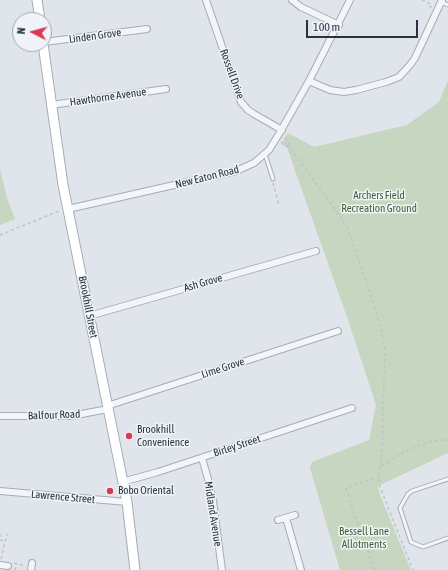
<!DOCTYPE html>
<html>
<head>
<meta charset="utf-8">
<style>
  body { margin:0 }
  #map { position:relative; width:448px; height:570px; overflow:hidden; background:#e0e5eb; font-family:"Asap Condensed",sans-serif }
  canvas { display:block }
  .north { position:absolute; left:12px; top:12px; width:40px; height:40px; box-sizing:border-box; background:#f0f4f8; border:1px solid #a0a7b0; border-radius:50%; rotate:276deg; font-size:11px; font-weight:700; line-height:16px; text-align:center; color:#273344 }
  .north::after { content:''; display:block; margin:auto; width:14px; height:18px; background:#dd3757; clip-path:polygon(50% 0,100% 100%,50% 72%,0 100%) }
  .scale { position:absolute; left:306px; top:20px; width:112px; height:18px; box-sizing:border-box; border:2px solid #273344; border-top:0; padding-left:5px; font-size:12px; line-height:14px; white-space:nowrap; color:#273344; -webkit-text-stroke:3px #f0f4f8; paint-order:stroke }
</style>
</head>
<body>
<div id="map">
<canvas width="448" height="570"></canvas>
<div class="north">N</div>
<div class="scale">100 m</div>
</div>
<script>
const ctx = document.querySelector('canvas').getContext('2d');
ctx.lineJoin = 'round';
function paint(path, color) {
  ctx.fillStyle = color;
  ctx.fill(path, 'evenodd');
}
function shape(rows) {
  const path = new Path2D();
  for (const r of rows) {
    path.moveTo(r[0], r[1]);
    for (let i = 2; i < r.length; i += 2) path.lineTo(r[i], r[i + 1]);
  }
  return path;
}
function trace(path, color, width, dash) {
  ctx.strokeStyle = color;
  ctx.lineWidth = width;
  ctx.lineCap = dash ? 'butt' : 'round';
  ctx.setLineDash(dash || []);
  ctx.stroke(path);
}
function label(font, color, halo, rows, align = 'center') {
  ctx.font = font + ' "Asap Condensed",sans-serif';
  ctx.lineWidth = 3;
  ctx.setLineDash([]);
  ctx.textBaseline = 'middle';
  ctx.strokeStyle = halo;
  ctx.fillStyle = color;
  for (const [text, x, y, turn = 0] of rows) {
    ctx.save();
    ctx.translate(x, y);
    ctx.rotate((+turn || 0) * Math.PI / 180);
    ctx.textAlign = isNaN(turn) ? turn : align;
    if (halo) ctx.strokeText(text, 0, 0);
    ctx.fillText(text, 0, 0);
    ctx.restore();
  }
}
const green = shape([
  [448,80,448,453,378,486,380,495,411,570,340,570,310,468,312,462,369,440,376,405,347,317,287,148,281,144,288,133,314,147,407,125,439,102],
  [0,169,7,198,15,219,0,225]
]);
const path = shape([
  [422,0,429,3,428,6,432,7],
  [285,138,288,141,290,148],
  [281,142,290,148,340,216,349,232,372,298,383,337,385,349,382,450,379,477,380,487,413,570],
  [273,183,279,205],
  [0,235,59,211],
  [381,466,405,451,428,442,439,440,448,440],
  [0,534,0,537],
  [0,540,5,541],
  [1,559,7,534],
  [14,563,22,565,21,569],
  [15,570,17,563],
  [375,570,353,511,346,488,379,477]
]);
const lane = shape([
  [441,2,448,5],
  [265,154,273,179],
  [448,479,412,491,408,494,400,508,411,542,423,547,448,538]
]);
const street = shape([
  [206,0,241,102,248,110,254,114,282,130],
  [292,0,301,7,339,25],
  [44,42,147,29],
  [309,81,330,90,344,92,356,90,386,82,399,77,410,65,415,58,442,0],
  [51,105,166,89],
  [68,209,236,171,254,163,269,150,279,134,309,81,350,0],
  [89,316,316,251],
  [107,406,338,331],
  [0,416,71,416,108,409],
  [202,458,210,486,213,501,222,570],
  [122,482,158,472,352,408],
  [0,491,127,502],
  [286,518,301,570],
  [278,520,295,515],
  [0,565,8,566],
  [31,570,32,563]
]);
const secondary = shape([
  [37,0,40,20],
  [43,44,63,185,127,502,135,570]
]);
const markers = [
  [129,436,4,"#dd3757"],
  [110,491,4,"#dd3757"]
];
const streetNames = [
  ["Linden Grove",95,36,-8],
  ["Rossell Drive",232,74,70],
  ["Hawthorne Avenue",108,97,-8],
  ["New Eaton Road",207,177,-14],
  ["Ash Grove",203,283,-16],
  ["Brookhill Street",88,307,79],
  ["Lime Grove",223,368,-18],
  ["Balfour Road",54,415,-2],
  ["Birley Street",237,446,-18],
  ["Lawrence Street",63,497,5],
  ["Midland Avenue",213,514,81]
];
const parkNames = [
  ["Archers Field",379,196],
  ["Recreation Ground",379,209],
  ["Bessell Lane",364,532],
  ["Allotments",364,545]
];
const poiNames = [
  ["Brookhill",137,430],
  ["Convenience",137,443],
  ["Bobo Oriental",118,491]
];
paint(green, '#c6d6c0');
trace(lane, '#a5acb6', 5);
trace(street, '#a5acb6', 8);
trace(secondary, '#a5acb6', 11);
trace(path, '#bec3c9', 1.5, [3, 3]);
trace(lane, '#f3f5f8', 3);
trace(street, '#f3f5f8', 6);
trace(secondary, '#fff', 9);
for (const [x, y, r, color] of markers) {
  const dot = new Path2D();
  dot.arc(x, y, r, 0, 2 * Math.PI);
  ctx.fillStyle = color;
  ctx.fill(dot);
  trace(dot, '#f0f4f8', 1.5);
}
label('11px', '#273344', '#f0f4f8', streetNames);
label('11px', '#3d6132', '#f0f4f8', parkNames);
label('11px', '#273344', '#f0f4f8', poiNames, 'left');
</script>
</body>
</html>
